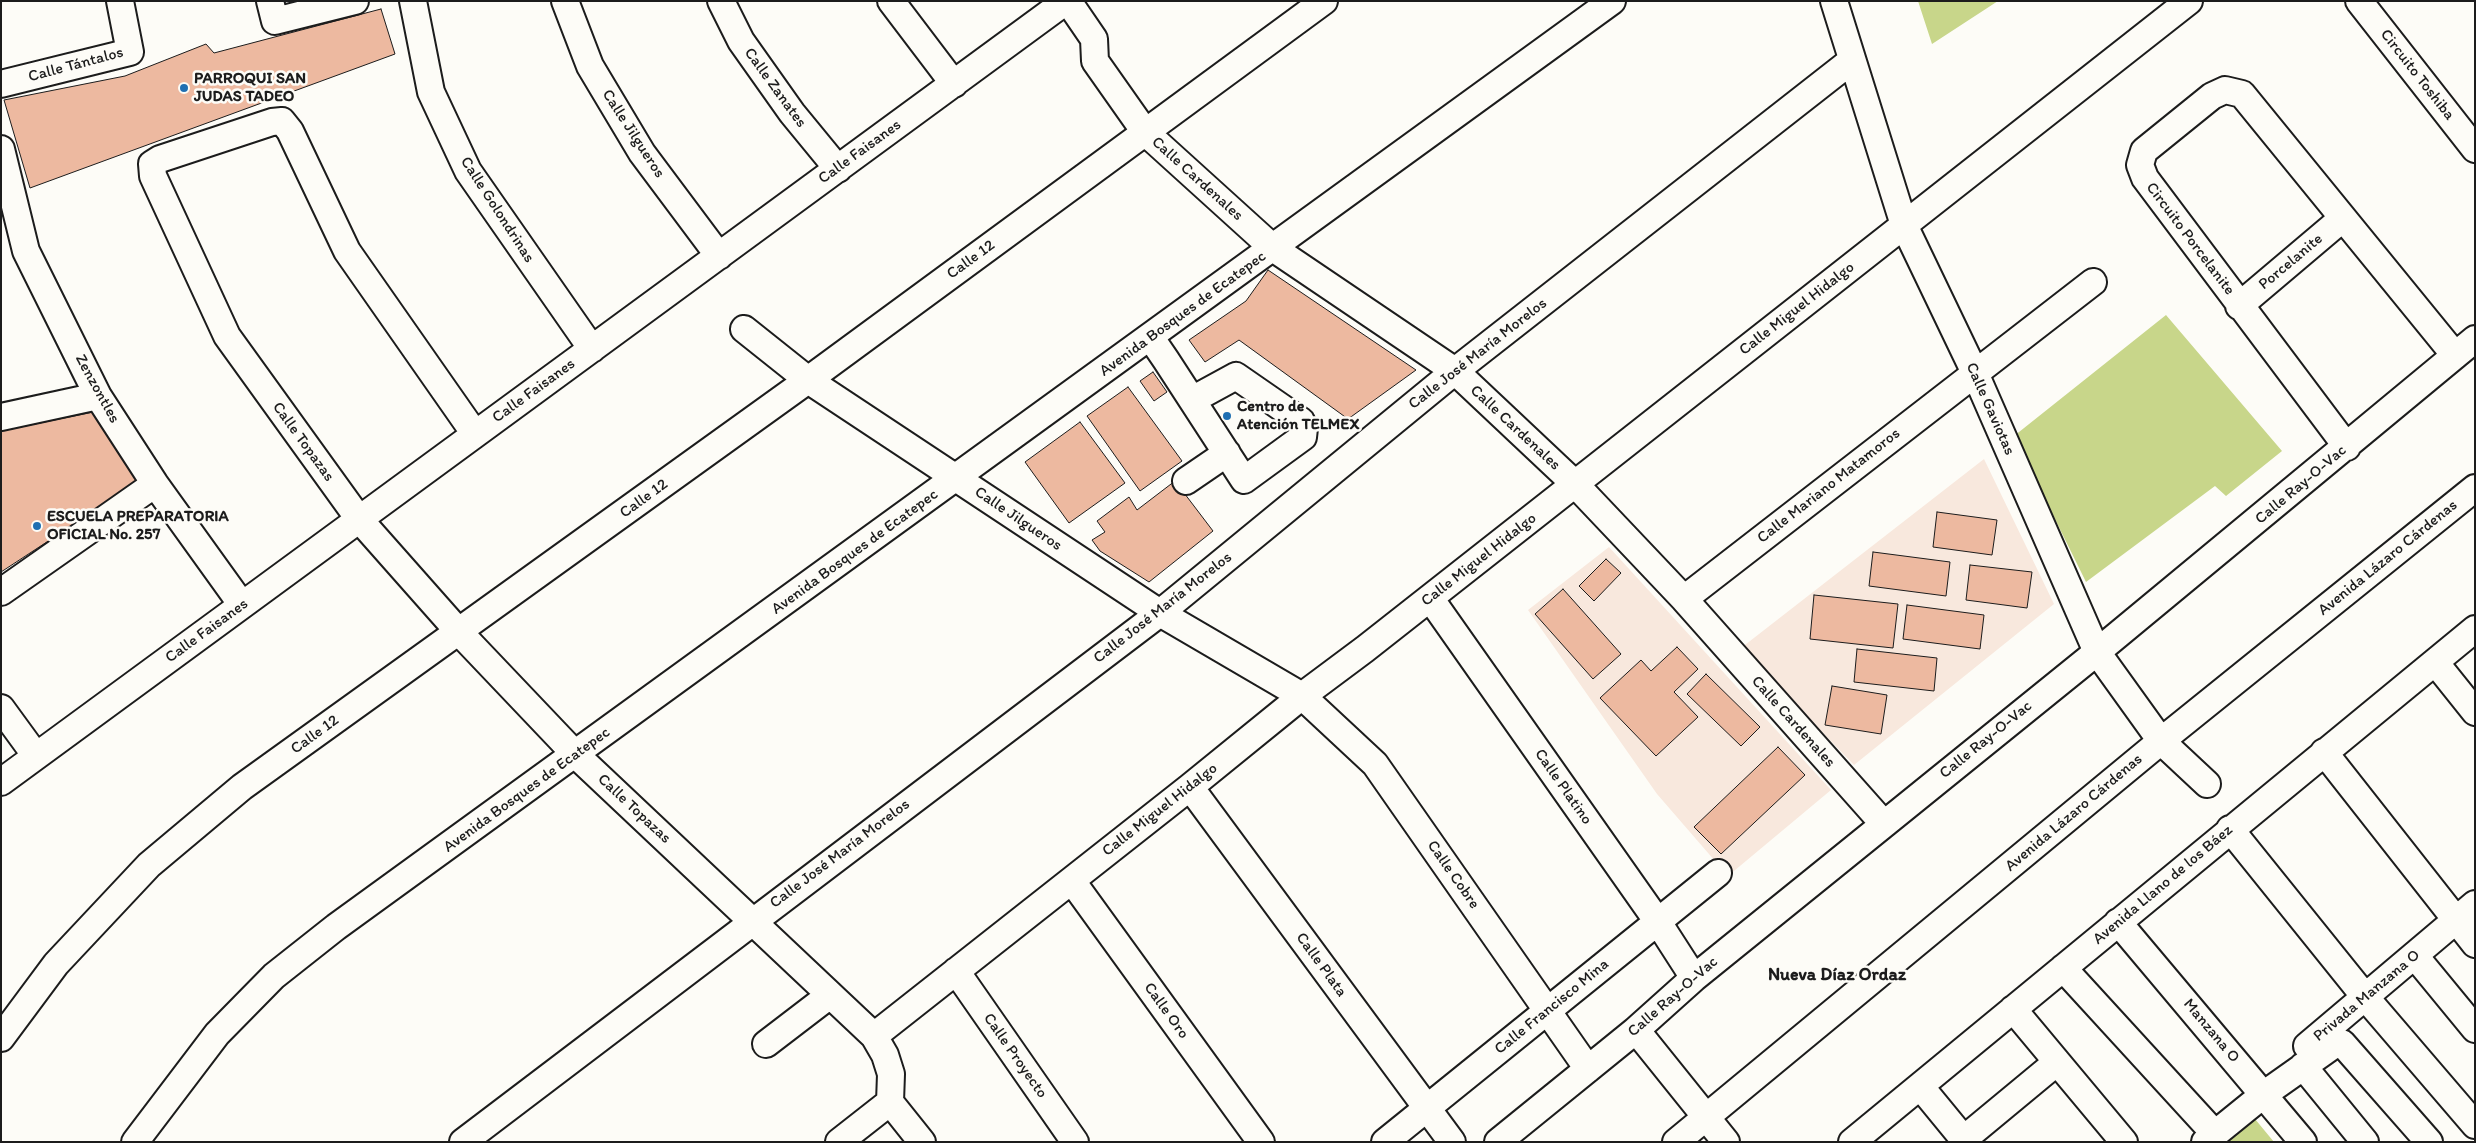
<!DOCTYPE html>
<html>
<head>
<meta charset="utf-8">
<style>
  body { margin:0 }
  #map { position:relative; width:2476px; height:1143px; overflow:hidden; background:#fdfcf7; font-family:Itim,sans-serif }
  canvas { display:block }
  .frame { position:absolute; inset:0; border:2px solid #1c1c1c; pointer-events:none }
</style>
</head>
<body>
<div id="map">
<canvas width="2476" height="1143"></canvas>
<div class="frame"></div>
</div>
<script>
const ctx = document.querySelector('canvas').getContext('2d');
ctx.lineJoin = 'round';
function paint(path, color) {
  ctx.fillStyle = color;
  ctx.fill(path, 'evenodd');
}
function shape(rows) {
  const path = new Path2D();
  for (const r of rows) {
    path.moveTo(r[0], r[1]);
    for (let i = 2; i < r.length; i += 2) path.lineTo(r[i], r[i + 1]);
  }
  return path;
}
function trace(path, color, width, dash) {
  ctx.strokeStyle = color;
  ctx.lineWidth = width;
  ctx.lineCap = dash ? 'butt' : 'round';
  ctx.setLineDash(dash || []);
  ctx.stroke(path);
}
function label(font, color, halo, rows, align = 'center') {
  ctx.font = font + ' Itim,sans-serif';
  ctx.lineWidth = 5;
  ctx.setLineDash([]);
  ctx.textBaseline = 'middle';
  ctx.strokeStyle = halo;
  ctx.fillStyle = color;
  for (const [text, x, y, turn = 0] of rows) {
    ctx.save();
    ctx.translate(x, y);
    ctx.rotate((+turn || 0) * Math.PI / 180);
    ctx.textAlign = isNaN(turn) ? turn : align;
    if (halo) ctx.strokeText(text, 0, 0);
    ctx.fillText(text, 0, 0);
    ctx.restore();
  }
}
const built = shape([
  [1984,459,2054,604,1854,765,1741,648],
  [1609,547,1831,790,1728,876,1657,794,1528,610]
]);
const green = shape([
  [1918,1,1998,1,1932,44],
  [2166,315,2282,451,2226,496,2215,486,2086,582,2014,436],
  [2255,1119,2274,1142,2228,1142]
]);
const building = shape([
  [381,9,395,54,30,188,4,100,125,76,206,44,214,53,381,9],
  [1268,270,1416,370,1348,419,1239,340,1205,362,1189,340,1246,301,1268,270],
  [1153,372,1167,392,1154,401,1140,381,1153,372],
  [1128,387,1182,461,1140,491,1087,416,1128,387],
  [103,410,143,479,1,572,1,431,103,410],
  [1080,422,1125,483,1069,523,1025,462,1080,422],
  [1175,481,1213,531,1149,582,1100,551,1092,540,1105,532,1097,521,1129,497,1137,510,1175,481],
  [1937,512,1997,520,1992,555,1933,547,1937,512],
  [1873,552,1950,562,1946,596,1869,586,1873,552],
  [1606,559,1621,573,1594,601,1579,586,1606,559],
  [1970,565,2032,572,2027,608,1966,600,1970,565],
  [1563,589,1621,654,1593,679,1535,614,1563,589],
  [1814,595,1898,604,1893,648,1810,639,1814,595],
  [1907,605,1984,615,1980,649,1903,639,1907,605],
  [1677,647,1698,669,1674,692,1698,717,1656,756,1600,698,1641,660,1651,671,1677,647],
  [1857,649,1937,658,1934,691,1854,682,1857,649],
  [1706,674,1760,727,1741,746,1687,694,1706,674],
  [1832,686,1887,695,1881,734,1825,725,1832,686],
  [1778,747,1805,775,1721,854,1694,827,1778,747]
]);
const minor = shape([
  [270,1,275,21,355,1],
  [413,1,431,92,468,171,592,349],
  [565,1,590,66,642,153,719,256],
  [721,1,741,41,792,113,838,169],
  [891,1,954,84],
  [1068,1,1094,39,1095,61,1145,132,1273,248,1455,371,1575,484,1684,599,1883,823],
  [1834,1,1904,225,1975,373,2097,652,2161,741,2207,784],
  [2359,1,2475,149],
  [1,84,130,52,120,1],
  [1,149,26,251,98,396,155,484,242,605],
  [2239,306,2343,218],
  [744,329,808,380,1160,613,1302,696,1375,764,1588,1069],
  [1151,338,1166,360,1244,480,1303,437,1304,428,1301,421,1236,376,1192,400],
  [1,417,98,396],
  [475,434,347,251,290,131,282,121,272,122,160,159,152,164,153,176,227,336,359,519,459,632,576,755,874,1036,885,1055,891,1074,890,1102],
  [2347,447,2145,178,2140,165,2144,151,2212,96,2225,90,2242,94,2454,354],
  [1186,481,1227,453],
  [1,592,155,484],
  [1430,598,1658,922,1694,978],
  [1684,599,2093,282],
  [2435,662,2475,712],
  [1,708,36,756],
  [2324,752,2475,944],
  [1,782,1066,1],
  [1190,787,1452,1142],
  [2230,829,2366,998,2475,1125],
  [1072,881,1261,1142],
  [2118,922,2303,1142],
  [2415,956,2475,1029],
  [2063,968,2215,1134],
  [956,971,1075,1142],
  [2013,1009,2124,1142],
  [1636,1030,1726,1142],
  [874,1036,1190,787,1302,696,1365,649,2189,1],
  [1,1038,56,964,149,865,242,787,808,380,1324,1],
  [766,1044,830,995],
  [2307,1046,2475,904],
  [2303,1066,2365,1142],
  [1920,1086,1966,1142],
  [890,1102,922,1142],
  [1964,1139,2057,1062],
  [135,1142,217,1034,274,976,336,927,1612,1],
  [463,1142,1160,613,1455,371,1851,61],
  [839,1142,890,1102],
  [1385,1142,1718,873],
  [1498,1142,1636,1030,1694,978,2097,652,2475,339],
  [1676,1142,2161,741,2475,488],
  [1852,1142,2475,629],
  [2205,1142,2263,1095,2338,1042,2342,1043,2429,1142]
]);
const markers = [
  [184,88,5,"#1f6fb2"],
  [1227,416,5,"#1f6fb2"],
  [37,526,5,"#1f6fb2"]
];
const streetNames = [
  ["Calle Tántalos",76,65,-15],
  ["Circuito Toshiba",2417,75,52],
  ["Calle Zanates",775,88,54],
  ["Calle Jilgueros",633,134,57],
  ["Calle Faisanes",860,152,-36],
  ["Calle Cardenales",1197,179,42],
  ["Calle Golondrinas",497,210,57],
  ["Circuito Porcelanite",2190,239,53],
  ["Calle 12",971,260,-36],
  ["Porcelanite",2291,262,-40],
  ["Calle Miguel Hidalgo",1797,309,-38],
  ["Avenida Bosques de Ecatepec",1183,314,-36],
  ["Calle José María Morelos",1478,354,-38],
  ["Zenzontles",97,389,61],
  ["Calle Faisanes",534,391,-36],
  ["Calle Gaviotas",1990,409,66],
  ["Calle Cardenales",1515,428,43],
  ["Calle Topazas",303,442,54],
  ["Calle Ray-O-Vac",2301,485,-40],
  ["Calle Mariano Matamoros",1829,486,-38],
  ["Calle 12",644,499,-36],
  ["Calle Jilgueros",1018,519,34],
  ["Avenida Bosques de Ecatepec",855,552,-36],
  ["Avenida Lázaro Cárdenas",2388,558,-39],
  ["Calle Miguel Hidalgo",1479,560,-38],
  ["Calle José María Morelos",1163,608,-38],
  ["Calle Faisanes",207,631,-36],
  ["Calle Cardenales",1793,722,48],
  ["Calle 12",315,735,-36],
  ["Calle Ray-O-Vac",1986,740,-39],
  ["Calle Platino",1563,787,55],
  ["Avenida Bosques de Ecatepec",527,790,-36],
  ["Calle Topazas",634,809,43],
  ["Calle Miguel Hidalgo",1160,810,-38],
  ["Avenida Lázaro Cárdenas",2074,813,-40],
  ["Calle José María Morelos",840,854,-37],
  ["Calle Cobre",1453,875,55],
  ["Avenida Llano de los Báez",2163,885,-40],
  ["Calle Plata",1321,965,54],
  ["Privada Manzana O",2367,996,-40],
  ["Calle Ray-O-Vac",1673,997,-41],
  ["Calle Francisco Mina",1552,1007,-39],
  ["Calle Oro",1166,1011,54],
  ["Manzana O",2211,1031,50],
  ["Calle Proyecto",1015,1056,55]
];
const poiNames = [
  ["PARROQUI SAN",194,79],
  ["JUDAS TADEO",194,97],
  ["Centro de",1237,407],
  ["Atención TELMEX",1237,425],
  ["ESCUELA PREPARATORIA",47,517],
  ["OFICIAL No. 257",47,535]
];
const neighbourhoodNames = [
  ["Nueva Díaz Ordaz",1837,975]
];
paint(built, '#f8e8dd');
paint(green, '#c8d68a');
paint(building, '#edb9a0');
trace(building, '#1c1c1c', 1);
trace(minor, '#1c1c1c', 30);
trace(minor, '#fdfcf7', 26);
for (const [x, y, r, color] of markers) {
  const dot = new Path2D();
  dot.arc(x, y, r, 0, 2 * Math.PI);
  ctx.fillStyle = color;
  ctx.fill(dot);
  trace(dot, '#fdfcf7', 2);
}
label('16px', '#1c1c1c', '#fdfcf7', streetNames);
label('bold 16px', '#1c1c1c', '#fdfcf7', poiNames, 'left');
label('bold 18px', '#1c1c1c', '#fdfcf7', neighbourhoodNames);
</script>
</body>
</html>
